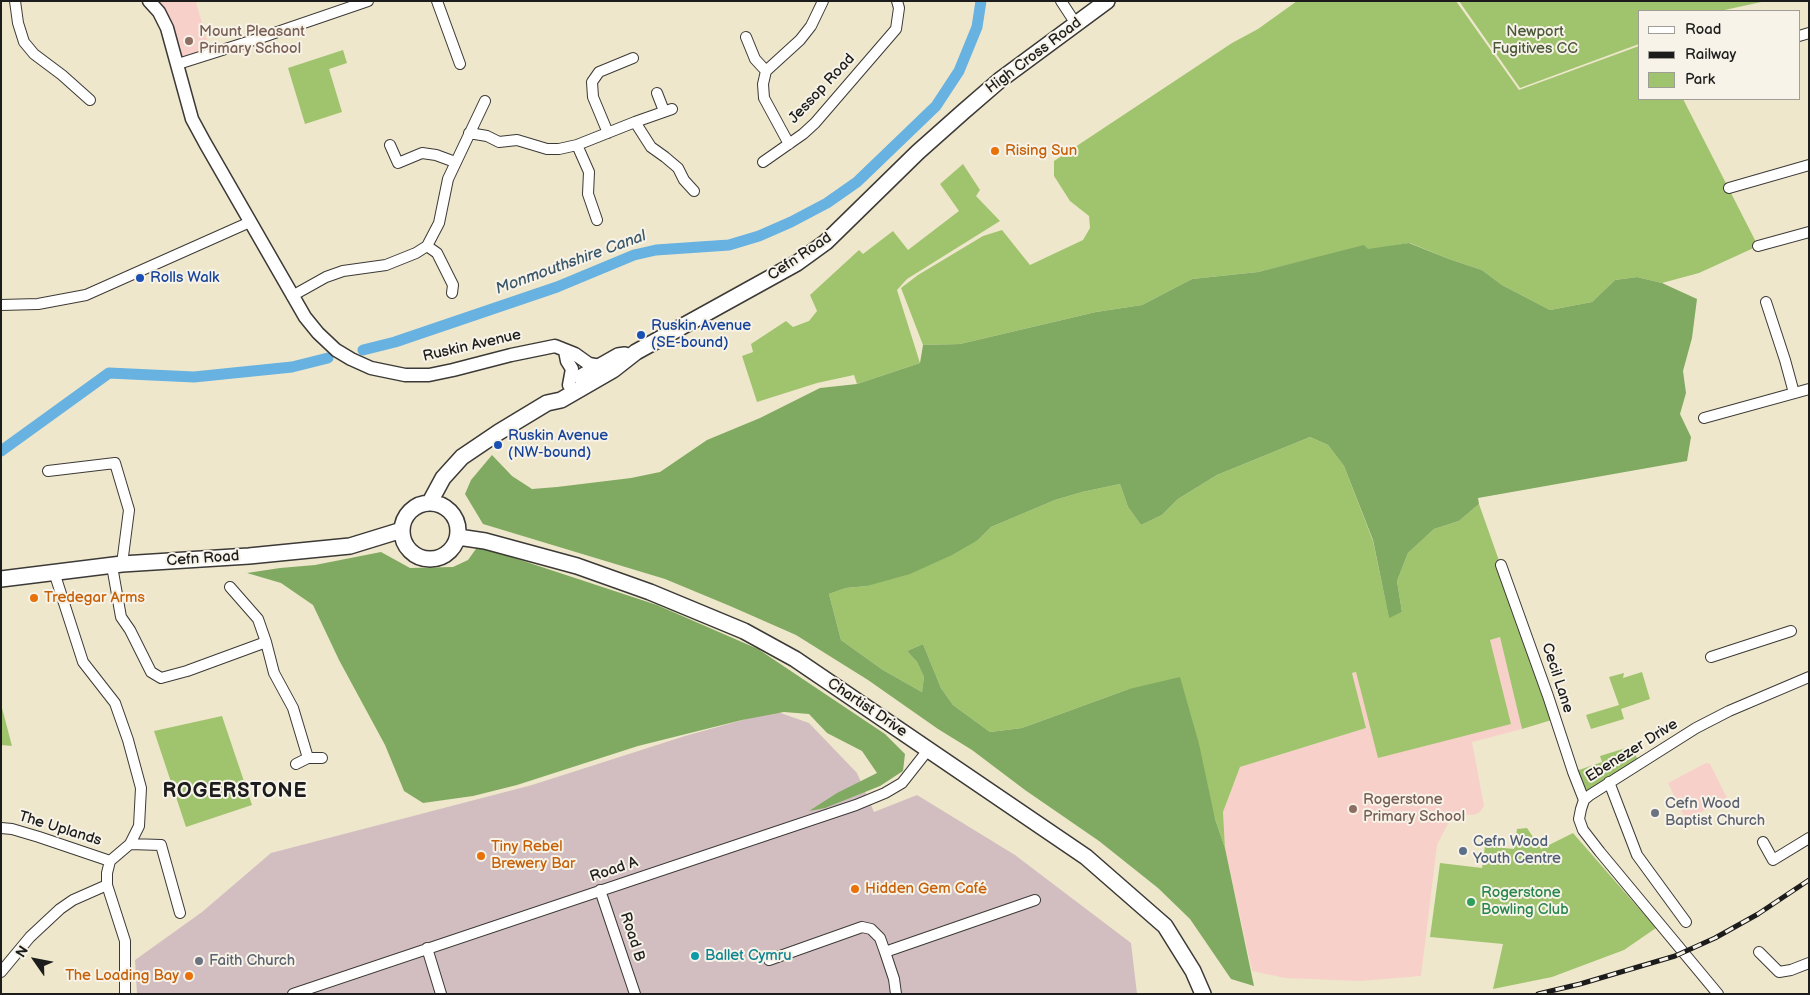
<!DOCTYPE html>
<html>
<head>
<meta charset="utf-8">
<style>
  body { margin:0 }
  #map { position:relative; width:1810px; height:995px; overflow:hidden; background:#efe7cc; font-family:"Balsamiq Sans",sans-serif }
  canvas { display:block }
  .frame { position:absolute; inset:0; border:2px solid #1c1c1c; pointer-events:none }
  .legend { position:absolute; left:1638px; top:10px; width:162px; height:90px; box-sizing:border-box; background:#f7f3e8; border:1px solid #9f9d96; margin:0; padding:6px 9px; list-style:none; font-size:15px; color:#1c1c1c }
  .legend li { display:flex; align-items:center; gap:10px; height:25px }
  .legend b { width:25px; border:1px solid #9f9d96 }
  .north { position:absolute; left:10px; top:935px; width:50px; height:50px; -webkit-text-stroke:4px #f7f3e8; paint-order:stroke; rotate:303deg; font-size:14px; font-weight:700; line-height:20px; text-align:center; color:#1c1c1c }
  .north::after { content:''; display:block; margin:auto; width:18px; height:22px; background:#1c1c1c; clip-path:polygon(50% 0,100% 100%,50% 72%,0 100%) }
</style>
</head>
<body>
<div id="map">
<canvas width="1810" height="995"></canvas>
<div class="frame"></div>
<ul class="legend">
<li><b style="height:6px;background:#fff"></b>Road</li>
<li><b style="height:6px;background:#1c1c1c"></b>Railway</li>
<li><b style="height:14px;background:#a0c46e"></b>Park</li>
</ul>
<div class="north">N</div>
</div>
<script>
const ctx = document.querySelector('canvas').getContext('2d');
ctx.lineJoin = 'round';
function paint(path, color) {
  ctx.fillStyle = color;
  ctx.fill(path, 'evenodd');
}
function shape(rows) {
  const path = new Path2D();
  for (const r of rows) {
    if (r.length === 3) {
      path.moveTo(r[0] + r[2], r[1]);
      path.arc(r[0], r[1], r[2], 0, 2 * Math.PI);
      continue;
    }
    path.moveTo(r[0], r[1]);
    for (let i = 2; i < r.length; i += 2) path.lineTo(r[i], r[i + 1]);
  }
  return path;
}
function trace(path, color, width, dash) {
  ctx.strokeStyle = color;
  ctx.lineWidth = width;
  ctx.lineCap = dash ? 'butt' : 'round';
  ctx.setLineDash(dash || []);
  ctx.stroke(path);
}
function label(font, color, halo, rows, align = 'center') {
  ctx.font = font + ' "Balsamiq Sans",sans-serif';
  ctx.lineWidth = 4;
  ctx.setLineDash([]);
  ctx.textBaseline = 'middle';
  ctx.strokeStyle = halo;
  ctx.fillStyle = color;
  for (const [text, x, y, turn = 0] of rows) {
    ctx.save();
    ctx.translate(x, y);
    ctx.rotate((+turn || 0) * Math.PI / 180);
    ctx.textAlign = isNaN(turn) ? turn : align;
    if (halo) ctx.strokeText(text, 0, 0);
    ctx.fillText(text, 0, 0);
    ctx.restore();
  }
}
const built = shape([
  [149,1,199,1,196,3,211,53,178,64],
  [1500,637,1522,729,1472,742,1484,806,1480,812,1474,815,1453,814,1437,845,1421,976,1360,981,1285,978,1252,971,1225,848,1223,812,1240,767,1366,728,1352,673],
  [1706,763,1710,764,1727,798,1686,821,1668,783]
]);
const industrial = shape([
  [775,711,809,723,857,773,874,812,917,795,1015,855,1131,943,1137,994,137,994,135,960,202,912,271,853,532,785,685,736]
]);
const green = shape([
  [1297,1,1456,1,1519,90,1639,46,1639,99,1683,99,1758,246,1699,273,1662,283,1637,277,1615,280,1592,302,1550,310,1502,285,1482,270,1449,259,1410,243,1307,260,1258,272,1192,279,1142,305,1096,312,960,344,923,345,901,288,918,275,983,236,1002,230,1030,265,1083,240,1090,228,1089,216,1070,201,1054,176,1054,161,1232,43,1258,29],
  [1459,1,1766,1,1720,11,1639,11,1639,44,1520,88],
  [343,50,347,63,329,69,342,112,305,124,288,68],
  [963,164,980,190,976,196,1000,221,907,279,897,290,920,363,857,384,854,375,817,383,757,402,742,356,753,352,751,344,786,321,793,327,809,321,817,311,810,295,859,250,863,254,893,231,908,250,959,211,940,184],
  [1310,437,1328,445,1344,466,1373,541,1389,617,1402,612,1397,581,1408,553,1434,529,1459,521,1479,504,1555,719,1522,729,1500,637,1490,640,1511,724,1378,758,1356,672,1352,673,1366,728,1240,767,1223,812,1225,848,1215,819,1129,689,1022,728,990,732,953,705,941,688,923,644,907,651,917,662,924,677,922,692,883,670,841,640,829,594,846,588,867,586,978,540,991,527,1055,500,1082,492,1120,484,1128,507,1141,525,1162,515,1178,499,1217,475],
  [1642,672,1650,699,1621,709,1624,719,1591,729,1586,715,1619,705,1609,677,1624,673,1623,678],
  [1,704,12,746,1,745],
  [222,716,252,805,186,827,154,731],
  [1629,747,1641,763,1584,800,1573,772,1602,762,1600,756],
  [1527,828,1541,849,1573,833,1656,928,1624,950,1552,977,1493,989,1503,944,1430,937,1440,863,1482,868,1485,846,1514,849,1517,829]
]);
const forest = shape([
  [1409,243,1449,259,1482,270,1502,285,1550,310,1592,302,1615,280,1637,277,1662,283,1697,299,1692,338,1683,371,1686,393,1680,414,1691,437,1687,461,1478,498,1479,504,1459,521,1434,529,1408,553,1397,581,1402,612,1389,618,1373,540,1344,466,1328,445,1310,437,1217,475,1178,499,1162,515,1141,525,1128,507,1120,484,1082,492,1055,500,991,527,978,540,952,555,910,574,867,586,846,588,829,594,841,640,883,670,922,692,924,677,917,662,907,651,923,644,941,688,953,705,990,732,1022,728,1129,689,1180,677,1199,744,1215,819,1225,848,1254,986,1231,979,1190,919,1158,888,1099,841,1025,790,972,750,938,729,868,680,796,635,730,606,665,579,483,524,465,494,471,480,492,455,512,476,532,489,557,487,631,478,660,472,707,440,760,418,820,388,857,384,920,363,923,345,960,344,1096,312,1142,305,1192,279,1258,272,1364,245,1368,249],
  [478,546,657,605,758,649,885,734,905,754,903,771,880,786,825,808,809,811,837,793,877,773,862,751,827,733,809,714,784,712,742,720,638,746,517,785,473,796,423,803,404,791,385,745,339,660,313,605,281,583,247,573,280,568,315,565,381,552,410,568,453,567,468,560]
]);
const canal = shape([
  [363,350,395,342,557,287,634,255,656,250,729,245,759,236,791,222,827,203,857,182,936,106,959,71,977,27,981,1],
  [1,451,109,373,194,377,292,367,328,358]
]);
const minor = shape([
  [15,1,18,23,24,42,34,54,62,75,90,100],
  [437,1,460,64],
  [1061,1,1076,24],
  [1799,36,1809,33],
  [746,37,755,59,766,71,763,84,764,98,789,144],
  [178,64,257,39,368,1],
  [766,71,800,40,811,26,823,1],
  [657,93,664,111],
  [635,122,651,147,665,157,678,168,684,180,694,191],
  [469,133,487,136,499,142,517,140,547,149,559,149,577,145,635,122,672,109],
  [608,133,593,97,592,82,599,72,633,58],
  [390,145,398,163,422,153,436,155,455,162],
  [577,145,589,172,588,194,597,220],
  [763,162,803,134,815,123,896,29,899,8,897,1],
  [1729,188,1809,165],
  [1758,246,1809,232],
  [452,293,453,285,437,253,427,246,439,223,448,179,485,101],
  [292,296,326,277,343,271,386,265,416,253,427,246],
  [1766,302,1785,360,1794,393],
  [1,305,38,304,86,295,250,222],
  [1704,418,1809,389],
  [48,471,115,463,129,510,122,564],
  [1501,565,1548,696,1573,772,1584,800],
  [112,566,121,617,130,630,151,672,161,678,187,671,266,642],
  [54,572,83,662,115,703,128,740,141,788,139,826,130,844,110,861],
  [230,587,258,619,266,642,274,673,293,708,308,758],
  [1711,657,1791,631],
  [296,764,308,758,322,758],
  [1609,782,1637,855,1686,922],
  [1,828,12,829,39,837,110,861],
  [1763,842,1773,860,1809,838],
  [130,844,161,845,180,913],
  [110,861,107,873,107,885,125,941,125,994],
  [600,890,635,994],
  [427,948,441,994],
  [885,952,894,979,896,994],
  [1759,952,1779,972,1791,970,1809,963],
  [769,960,862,927,871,929,880,938,885,952,1035,900],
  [1,972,30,937,60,909,73,900,107,885],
  [293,994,856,805,885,793,902,783,928,750],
  [1718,994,1600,852,1583,830,1579,819,1581,809,1584,800,1590,795,1696,728,1729,711,1809,677]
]);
const tertiary = shape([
  [149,1,159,12,167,28,192,119,205,143,305,317,318,333,336,350,351,359,371,368,405,375,429,375,453,370,511,355,555,346,575,354,589,364,600,366],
  [565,351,567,361,572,369,569,385]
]);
const secondary = shape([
  [581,377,618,356,625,355],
  [430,502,443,478,462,457,499,432,547,403,561,400,613,370,636,352,797,263,826,242,918,152,963,112,1000,80,1107,1],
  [430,531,28],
  [458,537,485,541,577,566,650,592,744,631,795,659,1086,857,1165,926,1193,971,1203,994],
  [1,579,122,564,249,556,350,546,402,530]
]);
const rail = shape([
  [1538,994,1580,984,1675,956,1715,938,1758,914,1809,880]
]);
const markers = [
  [189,41,5,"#8d6e63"],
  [995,151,5,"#e8710a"],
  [140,278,5,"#1a4fb4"],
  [641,335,5,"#1a4fb4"],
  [498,445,5,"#1a4fb4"],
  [34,598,5,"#e8710a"],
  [1353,809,5,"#8d6e63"],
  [1655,813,5,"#6b7280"],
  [1463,851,5,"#5c6f8a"],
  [481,856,5,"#e8710a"],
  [855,889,5,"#e8710a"],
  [1471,902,5,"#2e9e5b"],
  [695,956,5,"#0f9aa8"],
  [199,961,5,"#6b7280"],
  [189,976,5,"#e8710a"]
];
const educationNames = [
  ["Mount Pleasant",199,32],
  ["Primary School",199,49],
  ["Rogerstone",1363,800],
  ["Primary School",1363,817]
];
const parkNames = [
  ["Newport",1535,32],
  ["Fugitives CC",1535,49]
];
const streetNames = [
  ["High Cross Road",1034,56,-37],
  ["Jessop Road",822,89,-47],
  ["Cefn Road",800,257,-34],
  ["Ruskin Avenue",472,346,-13],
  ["Cefn Road",203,559,-4],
  ["Cecil Lane",1557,678,72],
  ["Chartist Drive",867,708,34],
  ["Ebenezer Drive",1632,751,-32],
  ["The Uplands",60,829,17],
  ["Road A",614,870,-19],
  ["Road B",632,937,72]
];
const foodNames = [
  ["Rising Sun",1005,151],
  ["Tredegar Arms",44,598],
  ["Tiny Rebel",491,847],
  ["Brewery Bar",491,864],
  ["Hidden Gem Café",865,889],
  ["The Loading Bay",179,976,"right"]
];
const transitNames = [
  ["Rolls Walk",150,278],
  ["Ruskin Avenue",651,326],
  ["(SE-bound)",651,343],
  ["Ruskin Avenue",508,436],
  ["(NW-bound)",508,453]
];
const worshipNames = [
  ["Cefn Wood",1665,804],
  ["Baptist Church",1665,821],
  ["Faith Church",209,961]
];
const serviceNames = [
  ["Cefn Wood",1473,842],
  ["Youth Centre",1473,859]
];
const leisureNames = [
  ["Rogerstone",1481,893],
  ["Bowling Club",1481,910]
];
const cultureNames = [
  ["Ballet Cymru",705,956]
];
const waterNames = [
  ["Monmouthshire Canal",571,263,-20]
];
const districtNames = [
  ["ROGERSTONE",235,792]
];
paint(built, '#f7d0c9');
paint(industrial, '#d2bec1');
paint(green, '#a0c46e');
paint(forest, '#80aa61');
trace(canal, '#67b2e0', 11);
trace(minor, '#3c3a36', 12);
trace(tertiary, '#3c3a36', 15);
trace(secondary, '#3c3a36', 18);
trace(minor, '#fff', 10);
trace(tertiary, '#fff', 12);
trace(secondary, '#fff', 15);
trace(rail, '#1c1c1c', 5);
trace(rail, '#f7f3e8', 3, [9]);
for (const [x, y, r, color] of markers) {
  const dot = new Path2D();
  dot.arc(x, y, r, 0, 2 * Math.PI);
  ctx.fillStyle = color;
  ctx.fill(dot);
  trace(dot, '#f7f3e8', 2);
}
label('15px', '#785e54', '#f7f3e8', educationNames, 'left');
label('15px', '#4a5739', '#f7f3e8', parkNames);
label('15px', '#1c1c1c', '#f7f3e8', streetNames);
label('15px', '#c56008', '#f7f3e8', foodNames, 'left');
label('15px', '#164399', '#f7f3e8', transitNames, 'left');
label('15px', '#5b616d', '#f7f3e8', worshipNames, 'left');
label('15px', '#4e5e75', '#f7f3e8', serviceNames, 'left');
label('15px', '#27864d', '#f7f3e8', leisureNames, 'left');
label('15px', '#0d838f', '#f7f3e8', cultureNames, 'left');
label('italic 16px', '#3a586a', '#f7f3e8', waterNames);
ctx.letterSpacing = '1px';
label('bold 20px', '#1c1c1c', '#f7f3e8', districtNames);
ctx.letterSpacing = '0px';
</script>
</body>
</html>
